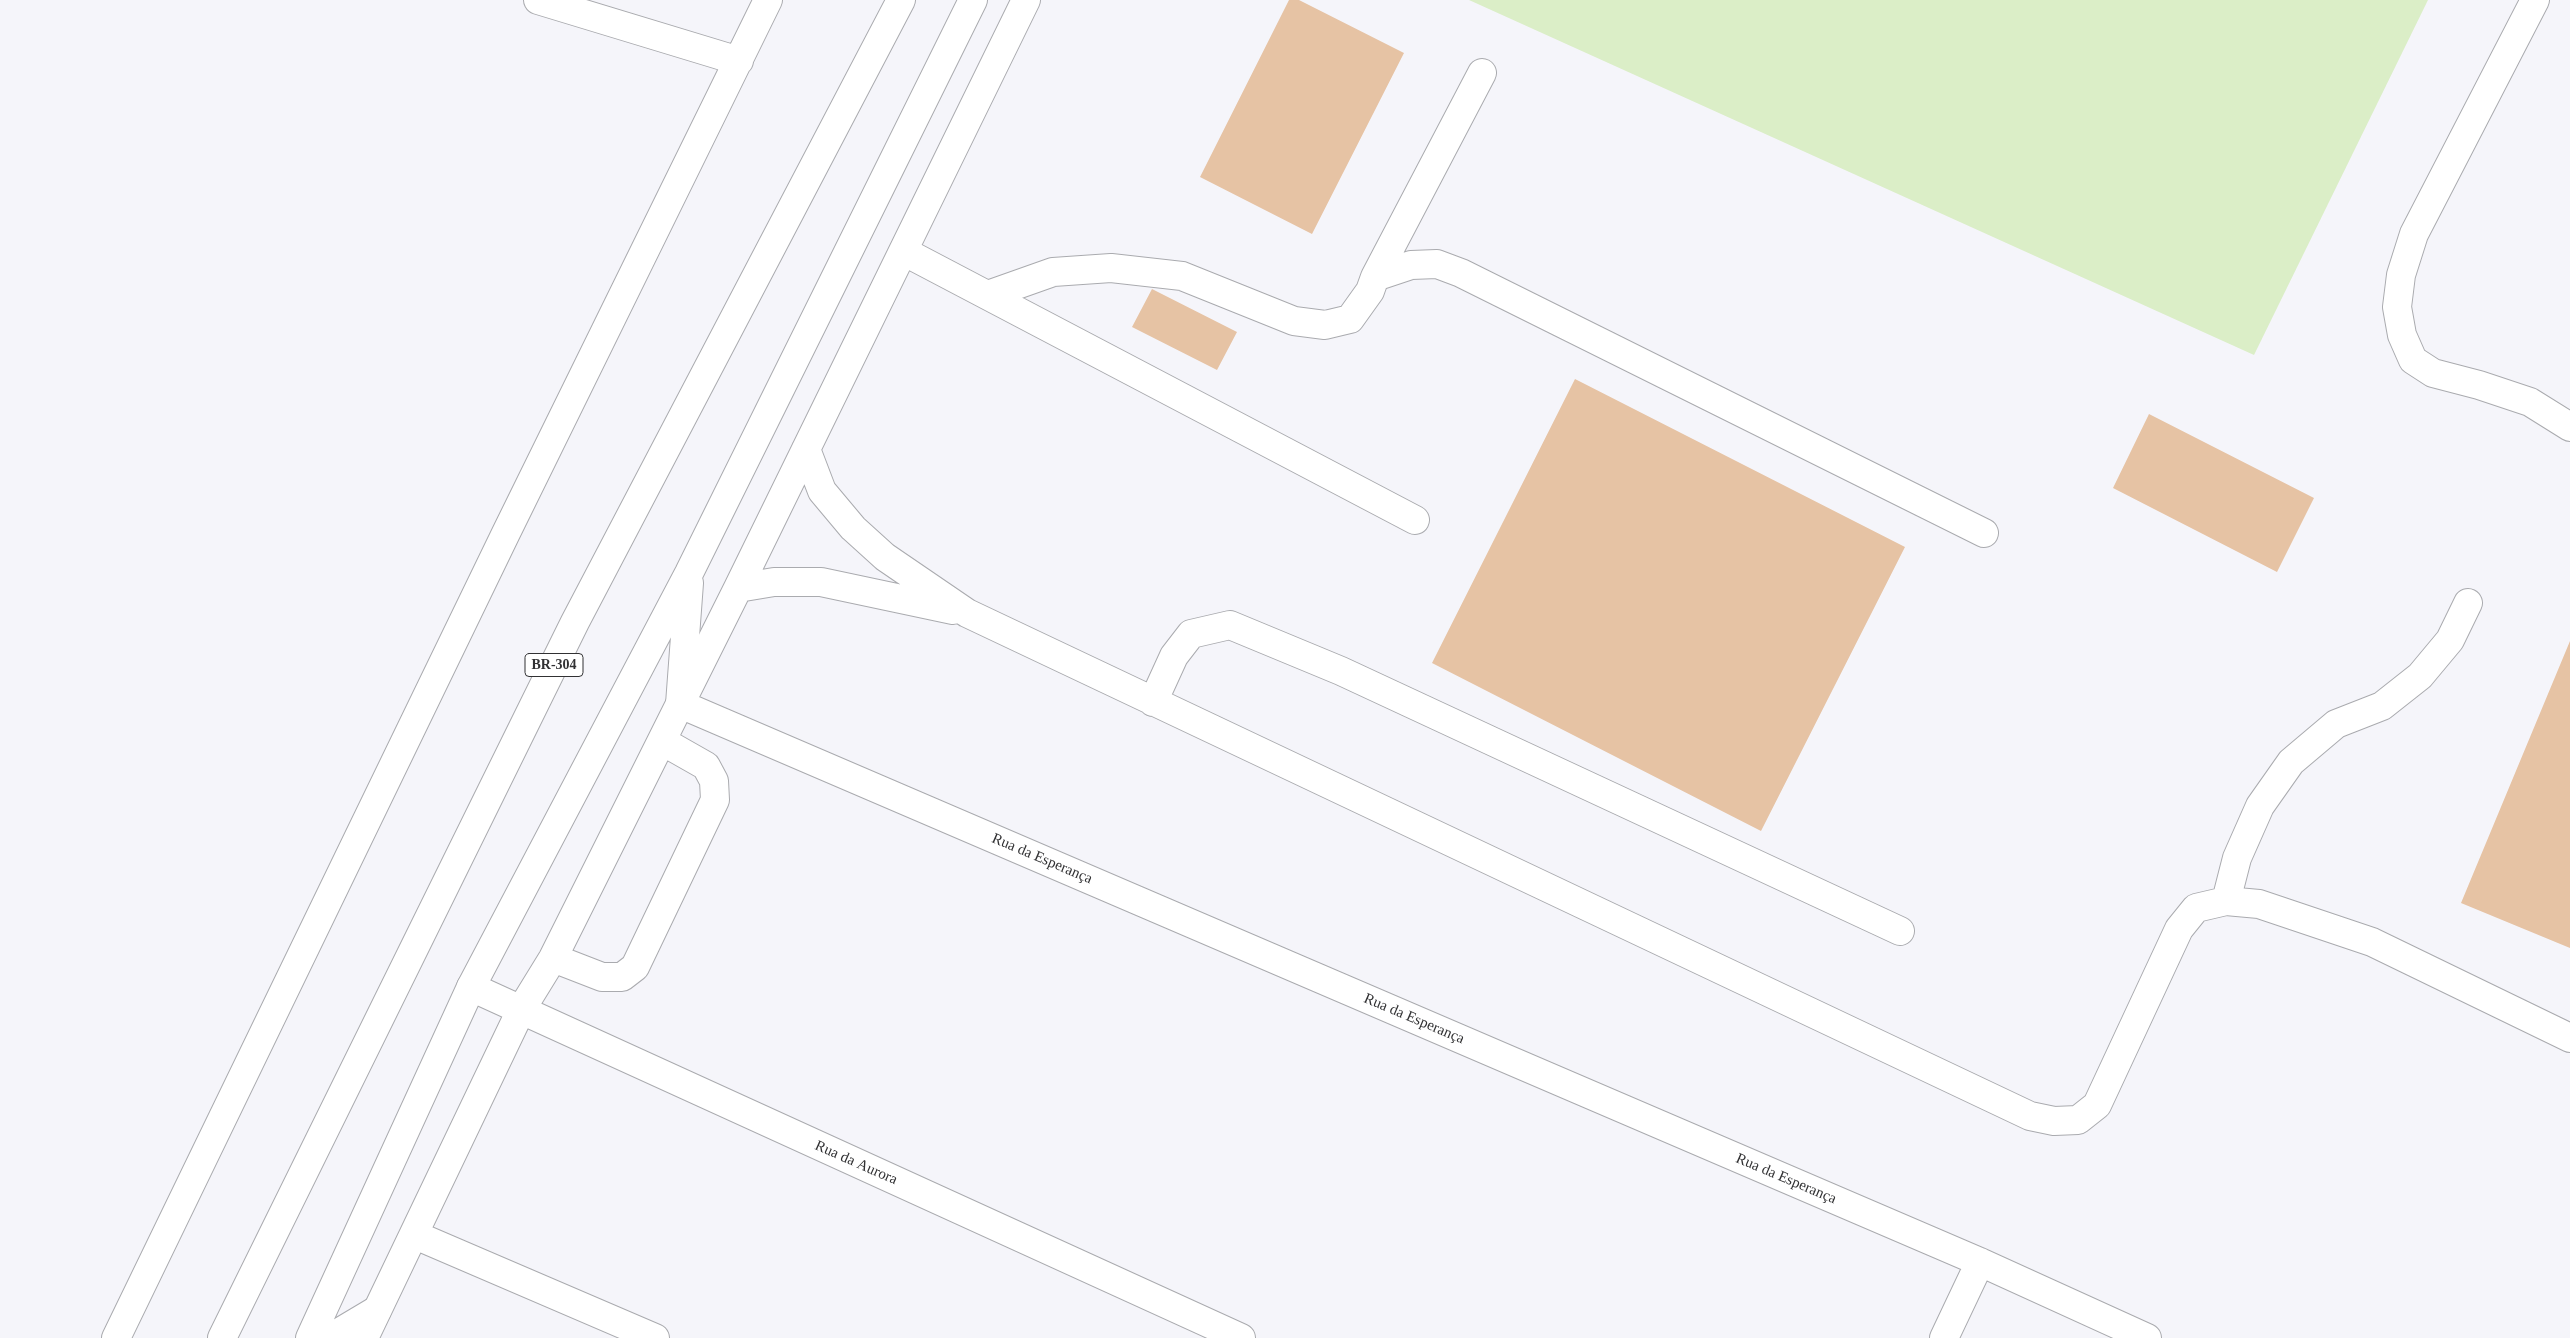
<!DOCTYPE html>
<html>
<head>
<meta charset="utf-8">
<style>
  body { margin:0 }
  canvas { display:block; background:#f5f5fa }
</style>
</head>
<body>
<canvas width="2570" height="1338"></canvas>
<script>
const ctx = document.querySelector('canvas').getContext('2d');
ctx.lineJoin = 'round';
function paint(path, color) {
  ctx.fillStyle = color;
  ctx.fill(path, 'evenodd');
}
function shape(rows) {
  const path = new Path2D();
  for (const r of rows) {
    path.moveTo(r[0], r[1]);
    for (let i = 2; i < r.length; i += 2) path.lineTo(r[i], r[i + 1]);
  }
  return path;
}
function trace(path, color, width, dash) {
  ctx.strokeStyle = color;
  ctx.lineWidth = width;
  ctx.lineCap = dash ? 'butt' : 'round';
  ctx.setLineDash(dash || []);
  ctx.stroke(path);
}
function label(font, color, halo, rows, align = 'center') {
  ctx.font = font + ' "Times New Roman",serif';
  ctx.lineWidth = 4;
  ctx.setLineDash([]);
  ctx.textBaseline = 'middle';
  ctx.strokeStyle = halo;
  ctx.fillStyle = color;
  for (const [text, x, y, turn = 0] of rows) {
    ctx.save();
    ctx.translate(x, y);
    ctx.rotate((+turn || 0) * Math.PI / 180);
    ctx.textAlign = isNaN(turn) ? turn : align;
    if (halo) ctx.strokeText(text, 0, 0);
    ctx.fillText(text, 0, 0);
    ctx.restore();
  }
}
const green = shape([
  [1469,0,2428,0,2254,355]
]);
const building = shape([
  [1289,0,1299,0,1404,53,1312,234,1200,177],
  [1152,289,1237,332,1217,370,1132,327],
  [1575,379,1905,547,1761,831,1432,663],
  [2149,414,2314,498,2277,572,2113,488],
  [2570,641,2570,948,2461,903]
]);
const minor = shape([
  [538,0,739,61],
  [2535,0,2414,234,2401,275,2397,307,2402,335,2413,360,2433,373,2479,385,2530,402,2570,427],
  [903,251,1415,520],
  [1375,277,1482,73],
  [988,295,1053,272,1111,268,1182,276,1294,321,1325,325,1350,319,1370,291,1375,277,1411,265,1437,264,1461,273,1984,533],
  [806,449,822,491,853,528,885,557,967,613,2030,1116,2054,1121,2078,1120,2097,1105,2179,929,2196,908,2226,901,2259,904,2372,942,2570,1038],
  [738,588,774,582,821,582,953,610],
  [1153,702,1174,656,1191,634,1230,625,1341,671,1900,931],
  [680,704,1980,1262,2147,1338],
  [2226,901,2237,858,2260,806,2291,762,2336,724,2382,706,2420,676,2450,640,2468,603],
  [553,958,602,977,622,977,635,967,715,800,714,781,706,766,662,741],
  [471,987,1241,1338],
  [415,1235,655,1338],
  [116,1338,506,533,768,0],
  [364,1338,521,1010,553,958,738,588,1026,0],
  [1944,1338,1980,1262]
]);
const highway = shape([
  [680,704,689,583],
  [222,1338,575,622,901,0],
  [310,1338,471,987,689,573,973,0],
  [330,1338,377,1310]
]);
const shields = [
  [554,665,58]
];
const shieldNames = [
  ["BR-304",554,665]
];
const streetNames = [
  ["Rua da Esperança",1042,859,23],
  ["Rua da Esperança",1414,1019,23],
  ["Rua da Aurora",856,1163,24],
  ["Rua da Esperança",1786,1179,23]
];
paint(green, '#dbeec7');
paint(building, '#e6c3a4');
trace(minor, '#aaabaf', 30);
trace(highway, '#aaabaf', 30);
trace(minor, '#fff', 28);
trace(highway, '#fff', 28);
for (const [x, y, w] of shields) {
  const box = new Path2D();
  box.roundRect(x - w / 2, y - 11.5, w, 23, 4);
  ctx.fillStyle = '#fff';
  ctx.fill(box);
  trace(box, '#313133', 1);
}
label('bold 14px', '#313133', null, shieldNames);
label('15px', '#313133', '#fff', streetNames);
</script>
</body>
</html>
